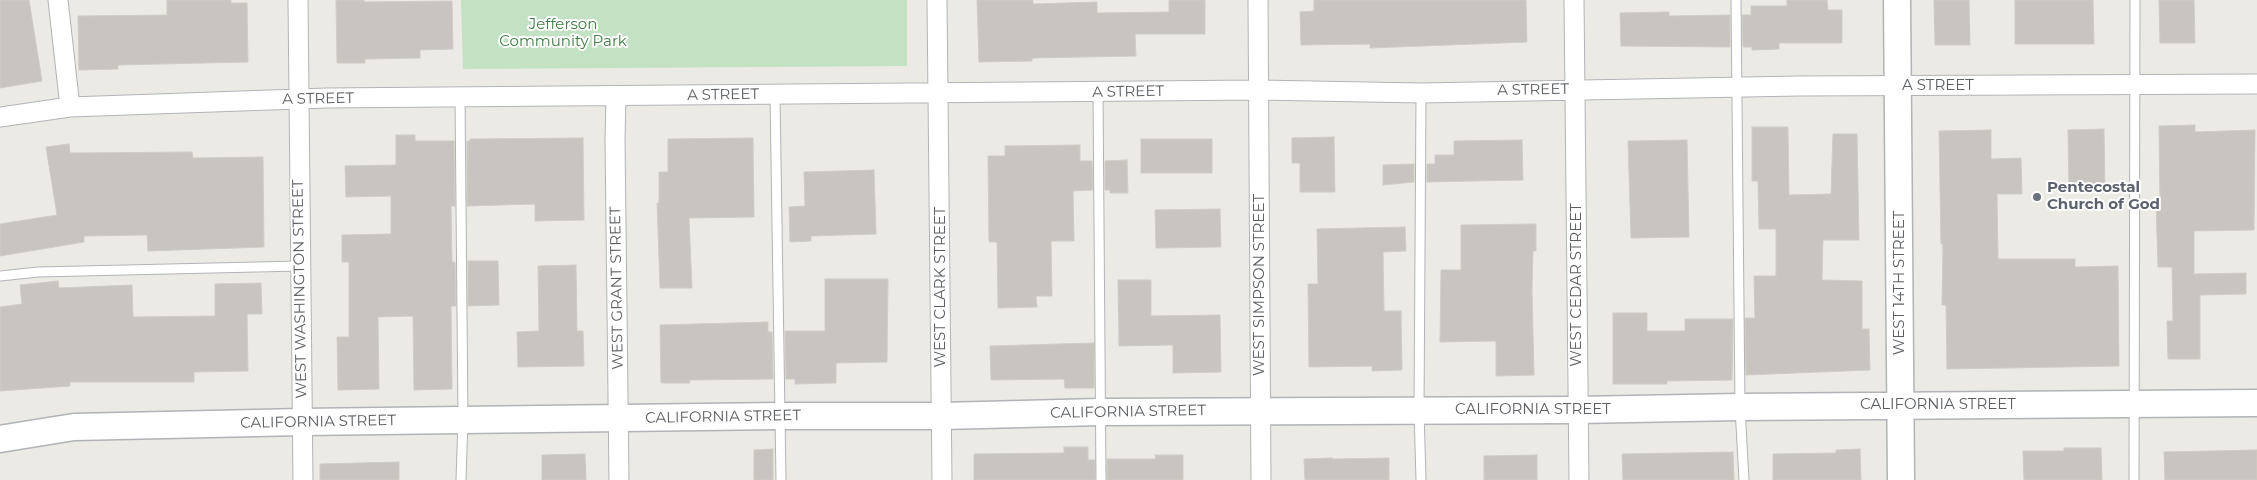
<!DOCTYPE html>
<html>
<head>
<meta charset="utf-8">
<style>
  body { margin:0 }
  canvas { display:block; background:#eceae4 }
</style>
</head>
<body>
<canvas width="2257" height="480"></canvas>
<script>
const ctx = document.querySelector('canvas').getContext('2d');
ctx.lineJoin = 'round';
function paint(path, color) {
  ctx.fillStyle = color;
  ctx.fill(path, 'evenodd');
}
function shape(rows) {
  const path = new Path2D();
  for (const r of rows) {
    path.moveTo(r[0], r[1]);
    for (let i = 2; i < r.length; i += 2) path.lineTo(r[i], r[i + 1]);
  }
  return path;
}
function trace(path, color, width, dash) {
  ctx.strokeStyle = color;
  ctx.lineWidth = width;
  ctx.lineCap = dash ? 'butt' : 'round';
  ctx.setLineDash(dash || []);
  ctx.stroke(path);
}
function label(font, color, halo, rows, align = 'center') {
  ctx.font = font + ' Montserrat,sans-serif';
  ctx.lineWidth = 4;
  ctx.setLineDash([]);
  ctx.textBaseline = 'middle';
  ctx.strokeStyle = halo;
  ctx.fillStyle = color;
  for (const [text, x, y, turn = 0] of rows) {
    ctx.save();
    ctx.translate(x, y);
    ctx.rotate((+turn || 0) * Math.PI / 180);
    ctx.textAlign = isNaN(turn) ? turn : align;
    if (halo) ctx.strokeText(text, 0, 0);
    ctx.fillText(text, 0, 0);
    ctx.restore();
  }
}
const green = shape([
  [461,0,907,0,907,66,463,69]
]);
const building = shape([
  [0,0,29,0,42,81,0,88,0,0],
  [167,0,231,0,231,3,247,3,248,62,118,65,118,69,79,70,78,16,167,15,167,0],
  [336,0,364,0,364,2,452,1,453,49,420,50,420,58,365,59,365,63,337,63,336,0],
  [977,0,1033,0,1033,4,1097,2,1097,13,1169,12,1169,0,1205,0,1205,34,1135,34,1136,56,1032,58,1032,61,979,62,977,0],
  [1314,0,1526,0,1527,42,1370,48,1370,44,1301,45,1300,12,1314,11,1314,0],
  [1787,0,1827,0,1828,10,1842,10,1842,43,1779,43,1779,49,1752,50,1752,47,1743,47,1742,15,1751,15,1751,6,1787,6,1787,0],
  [1934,0,1969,0,1970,45,1935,45,1934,0],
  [2015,0,2093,0,2094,44,2015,44,2015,0],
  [2159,0,2194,0,2195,43,2160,43,2159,0],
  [1669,12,1669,16,1730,15,1730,47,1621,46,1620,13,1669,12],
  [2195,125,2195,132,2255,130,2254,230,2194,231,2194,274,2246,273,2246,294,2200,295,2200,359,2168,359,2167,321,2173,321,2172,267,2158,267,2156,204,2160,204,2159,126,2195,125],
  [1752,127,1788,127,1789,195,1831,194,1833,134,1857,134,1859,240,1823,240,1822,280,1862,281,1862,329,1869,329,1870,370,1746,375,1745,318,1755,318,1754,276,1776,276,1776,229,1759,229,1758,181,1752,181,1752,127],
  [2104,129,2105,190,2069,191,2068,130,2104,129],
  [1991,130,1991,159,2021,158,2022,194,1997,194,1998,259,2075,259,2075,267,2118,266,2119,366,1947,369,1946,305,1942,305,1943,244,1941,244,1939,131,1991,130],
  [396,135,415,135,415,141,454,141,455,206,451,206,452,262,455,262,456,306,451,306,452,389,414,390,413,316,378,317,379,389,338,390,337,337,349,337,349,262,342,262,342,235,391,234,391,196,346,197,345,166,396,165,396,135],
  [1334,137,1335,192,1300,192,1300,163,1292,163,1292,138,1334,137],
  [583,138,584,220,535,221,535,204,467,206,467,141,470,141,470,139,583,138],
  [753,138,754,217,689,218,692,288,660,288,657,203,659,203,659,172,668,172,668,139,753,138],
  [1141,139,1212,139,1212,173,1141,173,1141,139],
  [1522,140,1523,180,1427,182,1427,164,1435,164,1435,155,1454,155,1454,141,1522,140],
  [1687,140,1689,237,1631,238,1628,141,1687,140],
  [69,144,70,153,192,152,193,158,263,157,264,247,148,251,147,235,84,236,84,242,0,256,0,224,57,215,46,147,69,144],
  [1080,145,1080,161,1092,161,1093,190,1073,191,1074,241,1051,241,1052,296,1036,296,1037,307,998,308,997,242,989,242,988,156,1005,156,1005,146,1080,145],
  [1127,160,1128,193,1110,193,1110,190,1105,190,1105,161,1127,160],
  [1414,164,1414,182,1383,185,1383,165,1414,164],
  [874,170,876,234,811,236,811,241,790,242,789,207,805,206,804,172,874,170],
  [1220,209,1221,247,1156,248,1155,210,1220,209],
  [1536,224,1536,251,1533,251,1532,290,1534,375,1496,376,1496,341,1440,342,1441,270,1461,270,1461,225,1536,224],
  [1405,227,1406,251,1383,252,1384,311,1401,311,1402,370,1372,371,1372,366,1309,367,1308,284,1318,284,1317,229,1405,227],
  [468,261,498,261,499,305,468,306,468,261],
  [576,265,577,331,583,331,584,366,518,367,517,332,539,331,538,266,576,265],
  [825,279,888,279,887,362,836,363,836,383,795,384,795,379,786,379,785,331,825,331,825,279],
  [1118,280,1151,280,1151,316,1220,315,1221,372,1173,373,1173,345,1119,346,1118,280],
  [58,281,59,288,132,285,133,317,215,316,215,284,261,283,262,314,247,314,248,371,194,372,194,382,70,382,70,386,0,391,0,307,22,304,20,285,58,281],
  [1613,313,1647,313,1647,331,1685,331,1685,319,1733,319,1732,380,1667,381,1667,384,1613,384,1613,313],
  [768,322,768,332,772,332,773,379,689,380,690,383,661,383,660,325,768,322],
  [1094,343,1094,388,1065,388,1064,379,991,380,990,346,1094,343],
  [1064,447,1088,447,1088,460,1095,460,1095,480,974,480,974,454,1064,453,1064,447],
  [2064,448,2101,448,2102,480,2024,480,2023,451,2064,451,2064,448],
  [773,449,773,480,754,480,754,450,773,449],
  [1860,449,1861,480,1773,480,1773,454,1836,453,1836,450,1860,449],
  [2257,450,2257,480,2165,480,2164,452,2257,450],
  [1733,452,1734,480,1623,480,1622,454,1733,452],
  [585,454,586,480,542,480,542,455,585,454],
  [1155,455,1183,455,1183,480,1107,480,1107,459,1156,459,1155,455],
  [1537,455,1537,480,1484,480,1484,456,1537,455],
  [1332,458,1332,459,1389,458,1389,480,1305,480,1304,459,1332,458],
  [399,462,399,480,320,480,320,464,399,462]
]);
const lane = shape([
  [1736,0,1740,407,1744,480],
  [1098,92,1101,480],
  [775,95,781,480],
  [460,98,463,420,461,480],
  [0,276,38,272,300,266],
  [1421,480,1419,411,1421,93],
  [2134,480,2135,0]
]);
const street = shape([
  [58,0,70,107],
  [298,0,303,480],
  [937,0,942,480],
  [1258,0,1261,480],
  [1574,0,1579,480],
  [616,97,615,139,619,480],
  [0,117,70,107,327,98,1259,90,1421,93,1799,86,2257,84]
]);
const secondary = shape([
  [1897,0,1901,480],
  [0,439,74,427,302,422,781,416,942,416,1100,412,1578,410,1740,407,2257,403]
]);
const markers = [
  [2037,197,5,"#6b7280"]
];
const parkNames = [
  ["Jefferson",563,25],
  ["Community Park",563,42]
];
const streetNames = [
  ["A STREET",1938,86],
  ["A STREET",1533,90,-1],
  ["A STREET",1128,92,-1],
  ["A STREET",723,95,-1],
  ["A STREET",318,99,-1],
  ["WEST 14TH STREET",1900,283,-90],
  ["WEST SIMPSON STREET",1260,285,-90],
  ["WEST CEDAR STREET",1577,285,-90],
  ["WEST CLARK STREET",941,287,-90],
  ["WEST GRANT STREET",617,288,-91],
  ["WEST WASHINGTON STREET",300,289,-91],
  ["CALIFORNIA STREET",1938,405],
  ["CALIFORNIA STREET",1533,410],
  ["CALIFORNIA STREET",1128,412,-1],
  ["CALIFORNIA STREET",723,417,-1],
  ["CALIFORNIA STREET",318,422,-1]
];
const worshipNames = [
  ["Pentecostal",2047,188],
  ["Church of God",2047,205]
];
paint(green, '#c3e1c3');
paint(building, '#c8c5c0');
trace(building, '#d0ccc3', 1);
trace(lane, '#b1b4b7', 11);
trace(street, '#b1b4b7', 21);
trace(secondary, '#b0b3b7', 29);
trace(lane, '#fff', 9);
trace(street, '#fff', 19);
trace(secondary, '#fff', 26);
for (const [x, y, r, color] of markers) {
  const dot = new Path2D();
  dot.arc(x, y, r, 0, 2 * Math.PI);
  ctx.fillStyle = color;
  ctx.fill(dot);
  trace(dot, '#fff', 2);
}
label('15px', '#407e43', '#fff', parkNames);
label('15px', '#5c5f62', '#fff', streetNames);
label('bold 15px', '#5b616d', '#fff', worshipNames, 'left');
</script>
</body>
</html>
